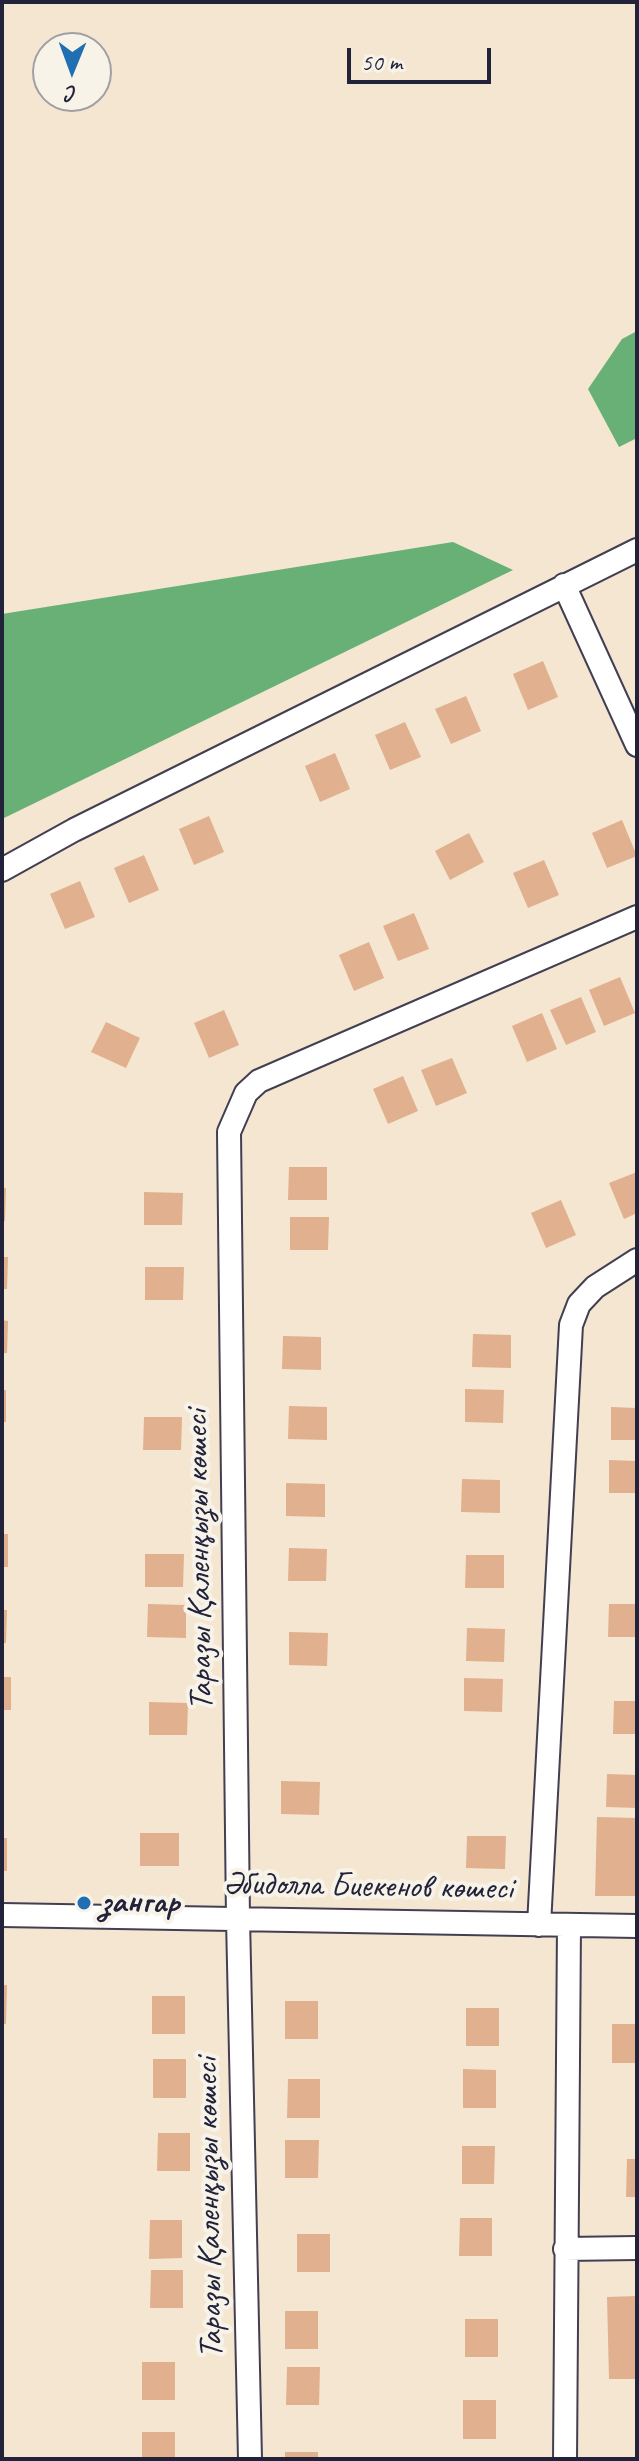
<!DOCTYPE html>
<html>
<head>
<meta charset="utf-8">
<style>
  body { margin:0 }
  #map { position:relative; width:639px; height:2461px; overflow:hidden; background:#f4e6d1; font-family:Caveat,sans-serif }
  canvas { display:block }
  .frame { position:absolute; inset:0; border:4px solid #22223b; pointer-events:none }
  .north { position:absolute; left:32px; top:32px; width:80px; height:80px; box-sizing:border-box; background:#f7f3e8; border:2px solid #a29fa3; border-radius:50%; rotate:181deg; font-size:22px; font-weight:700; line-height:32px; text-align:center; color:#22223b }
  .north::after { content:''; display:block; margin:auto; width:28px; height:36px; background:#1f6fb2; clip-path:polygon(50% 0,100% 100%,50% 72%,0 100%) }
  .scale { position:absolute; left:347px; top:48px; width:144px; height:36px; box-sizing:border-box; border:4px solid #22223b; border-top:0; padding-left:10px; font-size:24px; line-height:28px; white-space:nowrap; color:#22223b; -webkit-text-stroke:6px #f7f3e8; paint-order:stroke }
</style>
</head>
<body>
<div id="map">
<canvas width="639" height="2461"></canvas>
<div class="frame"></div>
<div class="north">С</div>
<div class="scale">50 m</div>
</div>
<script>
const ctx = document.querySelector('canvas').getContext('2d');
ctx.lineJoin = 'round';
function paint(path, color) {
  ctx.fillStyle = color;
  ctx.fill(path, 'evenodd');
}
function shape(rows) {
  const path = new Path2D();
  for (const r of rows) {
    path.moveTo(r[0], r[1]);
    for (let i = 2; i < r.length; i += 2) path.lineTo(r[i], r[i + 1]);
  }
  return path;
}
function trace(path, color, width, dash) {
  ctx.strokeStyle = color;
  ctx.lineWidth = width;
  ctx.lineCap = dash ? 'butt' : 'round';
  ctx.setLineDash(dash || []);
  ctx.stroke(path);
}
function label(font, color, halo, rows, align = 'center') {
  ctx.font = font + ' Caveat,sans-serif';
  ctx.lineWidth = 8;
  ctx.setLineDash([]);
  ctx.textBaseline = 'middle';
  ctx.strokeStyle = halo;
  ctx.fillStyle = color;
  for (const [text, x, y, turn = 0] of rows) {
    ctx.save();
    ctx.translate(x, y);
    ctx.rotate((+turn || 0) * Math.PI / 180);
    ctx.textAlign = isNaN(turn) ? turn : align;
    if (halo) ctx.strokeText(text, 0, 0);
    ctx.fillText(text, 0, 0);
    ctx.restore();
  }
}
const forest = shape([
  [637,331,637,438,619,447,588,389,622,339],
  [453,542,513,570,2,819,2,614]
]);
const building = shape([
  [543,661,558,697,528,710,513,674],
  [466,696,481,731,451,744,435,709],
  [405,722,421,757,390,770,375,735],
  [335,753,350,789,320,802,305,766],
  [209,816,224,852,194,865,179,829],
  [622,820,637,856,607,868,592,833],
  [469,833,484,862,450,880,435,851],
  [144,855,159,890,129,903,114,868],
  [544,860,559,895,528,908,513,873],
  [80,881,95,917,65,929,50,894],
  [414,913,429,949,398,961,383,926],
  [369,942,384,978,354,991,339,955],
  [620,977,635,1013,604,1026,589,990],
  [581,997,596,1032,566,1045,550,1010],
  [224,1010,239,1045,209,1058,194,1023],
  [542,1013,557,1049,527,1062,512,1026],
  [106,1022,140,1038,126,1068,91,1052],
  [452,1058,467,1093,436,1106,421,1070],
  [403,1076,418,1111,388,1124,373,1089],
  [289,1167,327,1167,327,1200,288,1200],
  [637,1172,637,1213,624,1219,609,1183],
  [2,1188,6,1188,5,1221,2,1221],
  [144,1192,183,1193,182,1225,144,1225],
  [561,1200,576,1235,546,1248,531,1213],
  [290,1217,329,1217,328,1250,290,1250],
  [2,1257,8,1257,7,1289,2,1289],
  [145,1267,184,1267,183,1300,145,1300],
  [2,1320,8,1321,7,1353,2,1353],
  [473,1334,511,1335,511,1368,472,1367],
  [283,1336,321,1337,321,1370,282,1369],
  [465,1389,504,1390,503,1423,465,1422],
  [2,1390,6,1390,6,1422,2,1422],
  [289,1406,327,1407,327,1440,288,1439],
  [611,1407,637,1408,637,1440,611,1440],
  [144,1417,182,1417,181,1450,143,1450],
  [609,1460,637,1461,637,1493,609,1493],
  [462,1479,500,1480,500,1513,461,1512],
  [286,1483,325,1484,325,1517,286,1516],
  [2,1534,8,1534,8,1567,2,1567],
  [289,1548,327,1549,326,1581,288,1581],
  [145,1554,184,1554,183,1587,145,1587],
  [466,1555,504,1555,504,1588,465,1588],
  [148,1604,186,1605,186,1638,147,1637],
  [609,1604,637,1604,637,1637,608,1637],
  [2,1610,7,1610,6,1643,2,1643],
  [467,1628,505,1629,504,1662,466,1661],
  [289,1632,328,1633,327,1666,289,1665],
  [2,1677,11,1677,11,1710,2,1710],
  [464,1678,503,1679,502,1712,464,1711],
  [614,1701,637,1701,637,1734,613,1734],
  [149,1702,188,1703,187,1735,149,1735],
  [607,1774,637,1775,637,1808,606,1807],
  [281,1781,320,1782,319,1815,281,1814],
  [597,1817,637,1818,637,1896,595,1896],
  [140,1833,179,1833,179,1866,140,1866],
  [467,1836,506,1836,505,1869,466,1868],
  [2,1838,7,1838,7,1871,2,1871],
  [2,1985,7,1985,6,2024,2,2024],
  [152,1996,185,1996,185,2034,152,2034],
  [285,2001,318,2001,318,2039,285,2039],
  [466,2008,499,2008,499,2046,466,2046],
  [612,2024,637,2024,637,2063,612,2063],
  [153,2059,186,2059,186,2098,153,2098],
  [463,2069,496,2070,496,2108,463,2108],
  [288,2079,320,2079,320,2118,287,2118],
  [158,2133,190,2133,190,2171,157,2171],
  [285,2140,319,2140,318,2178,285,2178],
  [462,2146,495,2146,494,2184,462,2184],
  [627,2159,637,2159,637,2197,626,2197],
  [460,2218,492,2218,492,2256,459,2256],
  [150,2220,182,2220,182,2258,149,2259],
  [297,2234,330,2234,330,2272,297,2272],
  [151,2270,183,2270,183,2308,150,2308],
  [637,2296,637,2379,609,2379,607,2297],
  [285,2311,318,2311,318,2349,285,2349],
  [465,2319,498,2319,498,2357,465,2357],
  [142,2362,175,2362,175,2400,142,2400],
  [287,2367,320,2367,319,2405,286,2405],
  [463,2400,496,2400,496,2439,463,2439],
  [142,2432,175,2432,175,2459,142,2459],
  [285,2452,318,2452,318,2459,285,2459]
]);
const street = shape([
  [564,585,637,745],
  [2,870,74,830,637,550],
  [2,1915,637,1926],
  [539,1925,571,1325,579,1304,595,1287,637,1260],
  [565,2249,637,2248],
  [250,2459,238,1919,229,1132,246,1093,259,1081,637,917],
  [565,2459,569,1925]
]);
const markers = [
  [84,1903,8,"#1f6fb2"]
];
const streetNames = [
  ["Таразы Қаленқызы көшесі",200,1560,-91],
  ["Әбидолла Биекенов көшесі",368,1887,1],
  ["Таразы Қаленқызы көшесі",210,2208,-91]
];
const poiNames = [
  ["зангар",100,1903]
];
paint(forest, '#68b076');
paint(building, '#e1b08e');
trace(street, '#423f52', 26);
trace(street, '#fff', 22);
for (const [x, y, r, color] of markers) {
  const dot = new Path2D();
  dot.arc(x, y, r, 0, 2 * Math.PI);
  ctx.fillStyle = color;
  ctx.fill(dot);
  trace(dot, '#f7f3e8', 3);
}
label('34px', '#22223b', '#f7f3e8', streetNames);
label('bold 34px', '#22223b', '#f7f3e8', poiNames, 'left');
</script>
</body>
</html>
